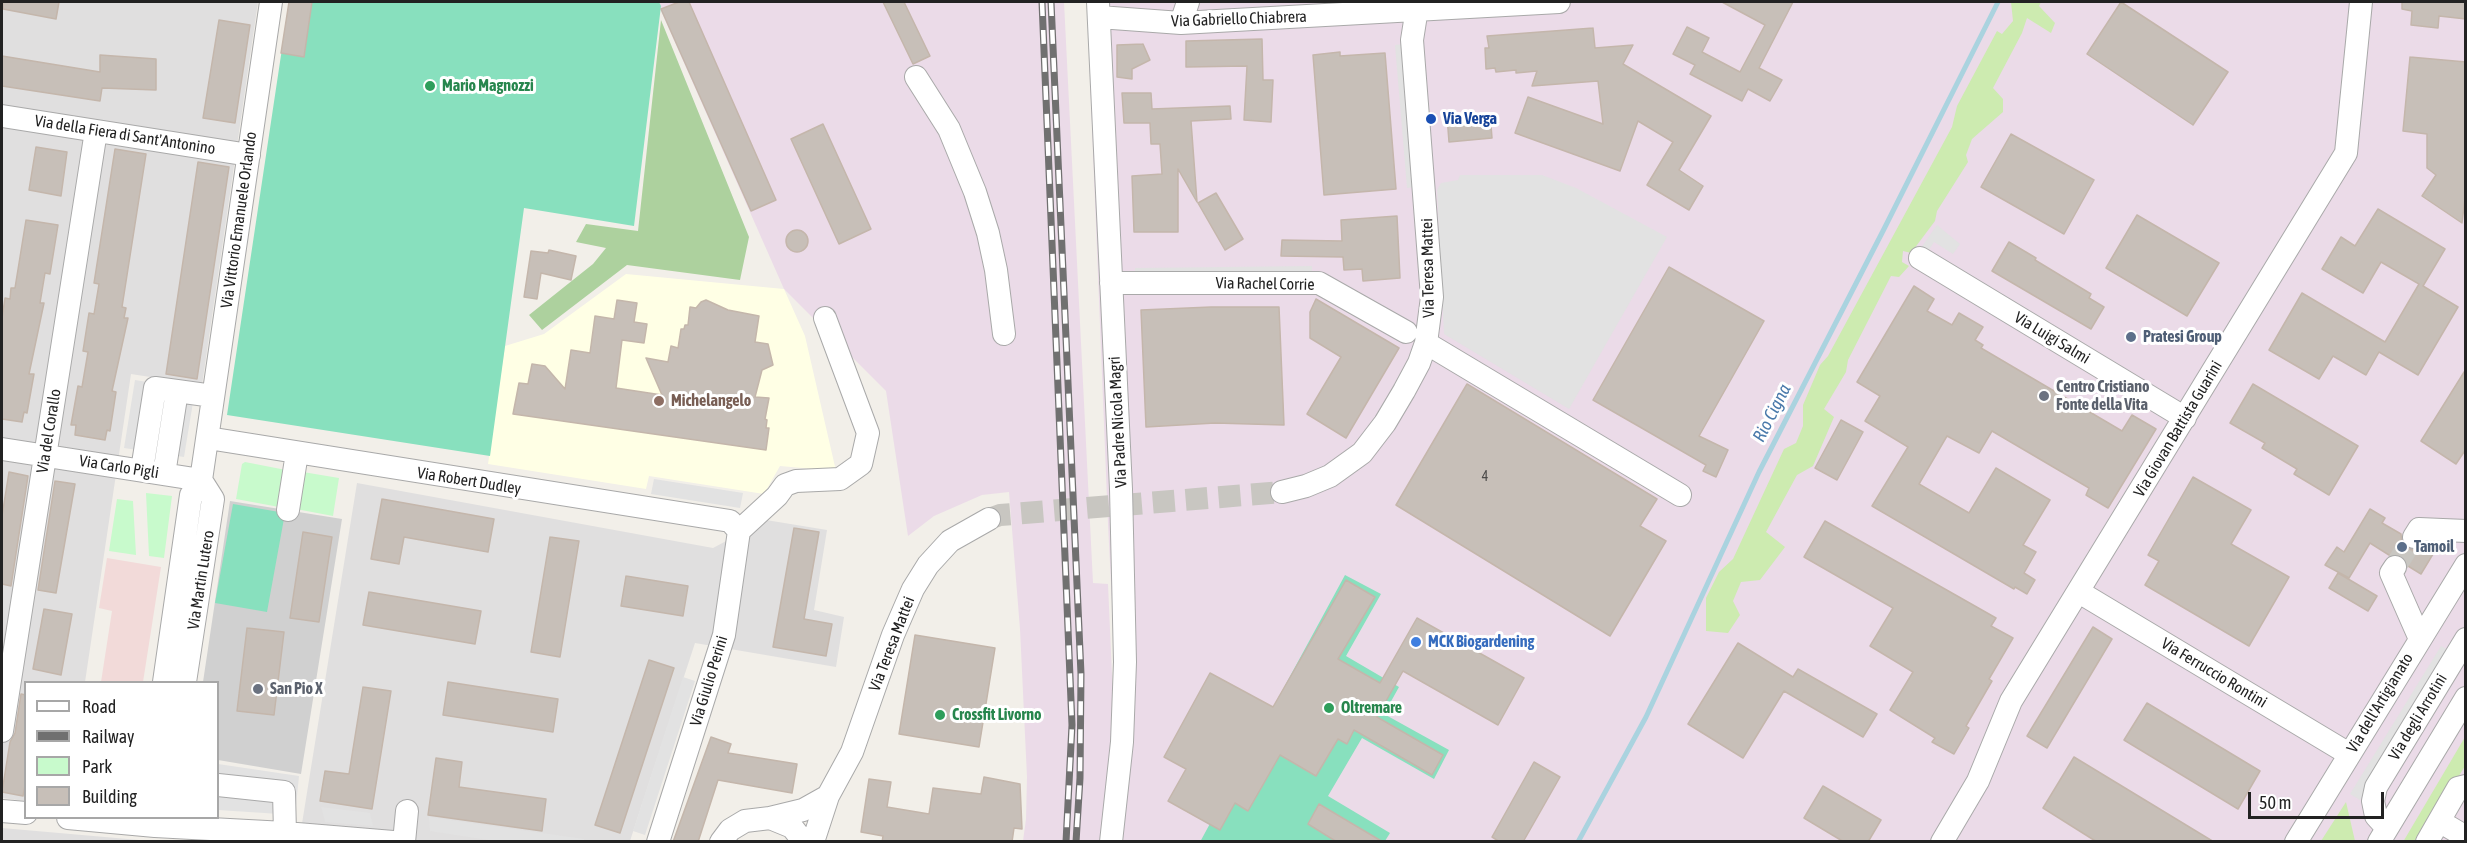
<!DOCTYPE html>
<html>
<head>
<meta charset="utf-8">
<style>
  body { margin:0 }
  #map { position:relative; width:2467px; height:843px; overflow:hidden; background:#f2efe9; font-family:"Asap Condensed",sans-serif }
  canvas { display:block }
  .frame { position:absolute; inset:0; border:3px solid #222; pointer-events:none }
  .legend { position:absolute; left:24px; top:681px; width:195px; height:138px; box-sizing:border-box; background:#fff; border:2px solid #a7a7a7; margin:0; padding:8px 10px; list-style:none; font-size:18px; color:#222 }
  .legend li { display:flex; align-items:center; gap:12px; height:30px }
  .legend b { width:30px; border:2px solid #a7a7a7 }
  .scale { position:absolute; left:2248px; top:792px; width:136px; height:27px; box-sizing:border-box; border:3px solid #222; border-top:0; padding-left:8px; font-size:18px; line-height:21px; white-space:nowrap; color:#222; -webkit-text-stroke:4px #fff; paint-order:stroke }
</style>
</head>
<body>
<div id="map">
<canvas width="2467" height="843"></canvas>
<div class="frame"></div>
<ul class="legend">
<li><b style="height:8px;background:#fff"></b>Road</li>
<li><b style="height:8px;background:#707070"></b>Railway</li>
<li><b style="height:16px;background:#c8facc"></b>Park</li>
<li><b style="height:16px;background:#c7bfb8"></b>Building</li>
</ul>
<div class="scale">50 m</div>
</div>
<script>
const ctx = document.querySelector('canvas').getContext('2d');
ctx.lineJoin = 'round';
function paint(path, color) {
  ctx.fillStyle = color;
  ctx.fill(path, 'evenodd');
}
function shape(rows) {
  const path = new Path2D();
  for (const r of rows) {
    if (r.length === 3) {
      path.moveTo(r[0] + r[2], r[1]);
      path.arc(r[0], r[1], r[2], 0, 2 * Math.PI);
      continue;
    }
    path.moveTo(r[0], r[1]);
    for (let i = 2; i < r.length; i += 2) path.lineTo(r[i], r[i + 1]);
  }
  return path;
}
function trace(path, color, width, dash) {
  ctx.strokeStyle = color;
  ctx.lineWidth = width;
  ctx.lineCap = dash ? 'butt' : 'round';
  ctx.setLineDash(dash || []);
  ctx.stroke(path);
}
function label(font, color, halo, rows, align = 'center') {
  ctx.font = font + ' "Asap Condensed",sans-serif';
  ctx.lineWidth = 6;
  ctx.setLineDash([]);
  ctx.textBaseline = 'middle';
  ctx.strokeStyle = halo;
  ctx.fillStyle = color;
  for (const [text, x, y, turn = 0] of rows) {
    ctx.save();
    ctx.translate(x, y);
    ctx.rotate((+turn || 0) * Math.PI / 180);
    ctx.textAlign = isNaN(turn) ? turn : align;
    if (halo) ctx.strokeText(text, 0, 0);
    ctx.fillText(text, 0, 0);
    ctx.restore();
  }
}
const residential = shape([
  [2,2,258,2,202,385,131,374,85,682,26,682,25,801,2,798],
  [357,483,713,548,766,520,827,530,814,610,844,617,836,667,695,643,630,841,299,842],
  [2,828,139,840,140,841,2,841]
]);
const commercial = shape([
  [107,558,161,567,143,682,101,682,112,611,99,608]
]);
const industrial = shape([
  [657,2,1064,2,1093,583,1108,584,1114,721,1104,841,1023,841,1026,819,1027,777,1020,629,1009,492,982,495,934,516,908,536,886,391,784,289],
  [1087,2,2465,2,2465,841,1106,841,1118,720,1108,524]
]);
const education = shape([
  [626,274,784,289,805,336,836,471,780,466,764,494,649,476,646,489,488,464,505,346,544,334]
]);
const religious = shape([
  [230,501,342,519,301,774,218,760,218,682,203,682]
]);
const grass = shape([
  [2011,2,2041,2,2039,6,2055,23,2051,33,2027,18,2022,33,1993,88,2003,99,2003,112,1972,139,1966,155,1968,162,1937,211,1935,221,1911,253,1903,251,1902,262,1909,266,1899,277,1891,276,1848,360,1846,372,1824,409,1834,417,1813,466,1797,475,1766,532,1785,547,1760,580,1741,582,1733,601,1740,615,1728,633,1706,631,1706,598,1719,572,1733,559,1784,449,1796,443,1803,426,1803,405,1820,365,1828,356,1952,127,1957,106,1997,31,2002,34,2013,21],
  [2465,737,2465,766,2419,841,2403,842],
  [2346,802,2355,841,2321,841]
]);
const forest = shape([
  [661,20,749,237,740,280,627,265,542,330,529,315,593,264,606,248,576,242,586,224,638,231]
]);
const park = shape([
  [245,462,286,470,279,507,236,499,242,464],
  [303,472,339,478,333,516,296,509],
  [146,493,172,496,164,558,149,556],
  [117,499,133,501,136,555,109,551]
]);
const pitch = shape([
  [289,2,659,2,661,6,634,226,524,208,490,456,227,415],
  [233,504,285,513,267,612,215,603],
  [1345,575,1381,594,1346,656,1399,687,1384,714,1449,750,1434,779,1362,738,1328,796,1390,833,1385,841,1200,842]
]);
const parking = shape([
  [1403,44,1416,187,1407,188,1395,45],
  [1460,175,1542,175,1576,188,1667,237,1569,409,1444,334,1437,190,1441,183,1458,180],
  [1937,225,1960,244,1953,254,1934,242,1918,267,1911,262],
  [1312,266,1312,274,1135,276,1135,268],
  [135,380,195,390,184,457,124,448],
  [654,479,743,493,740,508,651,494],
  [2441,646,2450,651,2360,800,2350,794],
  [683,677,695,681,645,835,633,831],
  [218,764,299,776,295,815,218,810],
  [321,807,370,813,373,826,325,822],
  [429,817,584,839,584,841,501,842,430,831]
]);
const stream = shape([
  [1578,842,1646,717,1759,472,1884,229,1998,2]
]);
const building = shape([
  [3,2,59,2,56,19,3,9,3,2],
  [289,2,312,2,304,57,281,53,289,2],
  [679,2,689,2,776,200,751,211,661,9,679,2],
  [883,2,904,2,930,56,913,64,883,2],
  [1722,2,1793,2,1759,68,1782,80,1770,101,1748,89,1742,101,1690,74,1695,65,1673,54,1687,27,1709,38,1702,52,1740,72,1765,25,1722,2],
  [2121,2,2228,72,2193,125,2087,54,2121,2],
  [2402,2,2466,2,2466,19,2439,16,2438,28,2411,25,2412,11,2402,9,2402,2],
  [219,20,250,25,235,123,203,118,219,20],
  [1593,28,1595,48,1633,45,1623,64,1711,116,1679,170,1703,186,1689,210,1647,185,1673,142,1638,121,1620,171,1515,133,1528,97,1603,124,1598,81,1532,86,1537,71,1516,73,1516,70,1496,72,1495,68,1486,69,1485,48,1489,48,1487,36,1593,28],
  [1262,39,1263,80,1273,80,1271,122,1244,120,1247,66,1186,67,1186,41,1262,39],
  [1143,44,1150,60,1132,69,1132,79,1117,77,1117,45,1143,44],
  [1340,52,1340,56,1385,53,1396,189,1324,195,1313,55,1340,52],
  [100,55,156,59,156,90,102,88,100,101,2,86,2,56,100,72,100,55],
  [2410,57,2466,62,2466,190,2462,223,2422,196,2436,175,2427,168,2427,134,2403,131,2410,57],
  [1122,93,1151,93,1152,109,1230,106,1231,119,1191,121,1197,202,1178,169,1178,232,1134,232,1132,176,1162,174,1160,144,1151,144,1150,123,1124,123,1122,93],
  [1490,113,1492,138,1449,142,1447,116,1490,113],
  [823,124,871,229,839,244,791,139,823,124],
  [2011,134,2094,180,2064,234,1981,187,2011,134],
  [36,147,67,152,61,196,29,190,36,147],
  [115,149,146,154,122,307,126,308,124,318,128,318,112,391,116,392,110,431,107,430,105,440,75,435,76,425,71,425,78,386,82,387,88,352,83,351,89,313,94,314,99,284,94,283,115,149],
  [198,162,229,167,197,379,166,374,198,162],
  [1216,193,1243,239,1225,250,1198,203,1216,193],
  [2378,209,2445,249,2423,286,2458,307,2418,375,2379,352,2366,375,2333,356,2319,379,2269,350,2302,293,2385,342,2419,284,2381,262,2363,293,2322,269,2341,237,2355,246,2378,209],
  [2137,215,2219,263,2187,316,2106,268,2137,215],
  [1397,216,1400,278,1363,281,1362,269,1344,270,1343,257,1281,256,1282,240,1342,241,1341,220,1397,216],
  [26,220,58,225,50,274,45,273,40,303,44,303,29,374,34,374,27,413,24,412,22,422,2,419,2,318,5,298,10,299,11,288,15,288,26,220],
  [797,241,11],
  [2009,242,2036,258,2035,260,2091,294,2089,298,2104,307,2091,329,1992,271,2009,242],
  [549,250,576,256,571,280,541,273,537,299,524,297,531,251,548,253,549,250],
  [1669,267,1764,321,1699,436,1728,450,1716,477,1703,471,1706,465,1593,400,1669,267],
  [1914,286,1934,299,1927,311,1952,325,1959,313,1983,327,1975,340,1983,345,1981,348,2122,431,2132,415,2156,429,2108,508,2086,495,2089,488,1992,431,1979,453,1947,436,1919,484,1969,513,1996,468,2050,500,2023,545,2036,552,2024,573,2035,580,2027,594,2015,587,2014,589,1872,506,1908,447,1865,421,1880,396,1857,382,1914,286],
  [1316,299,1399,348,1346,438,1307,414,1341,357,1310,338,1310,312,1316,299],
  [617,300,637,303,634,322,647,324,644,343,622,340,616,388,662,395,646,358,668,362,671,346,678,348,681,329,684,329,685,325,688,325,690,307,696,308,701,302,706,300,728,310,759,316,755,342,768,344,773,365,762,370,755,397,769,398,765,419,767,420,766,428,769,428,766,450,513,414,519,383,528,384,532,364,545,366,565,389,571,350,590,353,595,316,614,319,617,300],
  [1211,307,1279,307,1284,425,1215,423,1146,427,1141,310,1211,307],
  [2466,369,2466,449,2456,464,2421,441,2466,369],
  [1467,384,1657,499,1640,526,1666,541,1610,636,1396,505,1467,384],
  [2253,384,2358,446,2329,495,2294,474,2297,469,2262,448,2265,443,2230,423,2253,384],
  [1841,420,1863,432,1837,480,1815,468,1841,420],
  [9,472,28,476,11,586,2,584,2,516,9,472],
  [2193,477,2251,510,2231,544,2289,577,2249,646,2145,585,2159,561,2148,555,2193,477],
  [55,481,75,484,56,593,38,590,55,481],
  [382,499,494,519,488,552,404,537,399,564,371,559,382,499],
  [2370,509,2385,518,2382,523,2401,534,2402,543,2406,548,2414,550,2422,547,2433,554,2421,574,2408,566,2402,556,2389,555,2370,543,2349,578,2325,565,2337,547,2344,552,2370,509],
  [1825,521,1996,618,1991,626,2013,638,1989,679,1992,681,1966,726,1969,728,1954,754,1932,742,1935,738,1890,710,1913,672,1870,646,1893,608,1804,557,1825,521],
  [794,528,819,532,804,619,832,624,826,656,773,647,794,528],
  [303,532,332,537,319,622,290,618,303,532],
  [550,537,579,541,560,657,531,652,550,537],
  [2338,573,2377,596,2368,611,2329,588,2338,573],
  [626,576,688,586,683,616,621,606,626,576],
  [1346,580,1375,597,1338,659,1380,683,1417,618,1524,678,1498,725,1403,671,1377,717,1443,755,1432,775,1354,730,1347,744,1338,739,1316,776,1280,755,1248,811,1235,803,1220,830,1168,801,1186,769,1164,757,1210,673,1273,707,1346,580],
  [369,592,481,611,475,644,363,625,369,592],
  [44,609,72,614,61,675,33,669,44,609],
  [2093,627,2112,639,2047,748,2027,736,2093,627],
  [247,628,284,632,274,715,237,711,247,628],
  [915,635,995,648,979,747,899,734,915,635],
  [1738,643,1793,677,1798,669,1877,714,1863,737,1784,691,1743,758,1688,724,1738,643],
  [649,660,674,668,620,833,595,825,649,660],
  [448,682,558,699,553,732,443,715,448,682],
  [363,687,391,691,372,809,320,801,325,771,349,774,363,687],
  [21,694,26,695,26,781,23,796,2,792,10,742,15,733,21,694],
  [2147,703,2260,771,2238,809,2124,740,2147,703],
  [711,737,731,744,728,753,797,764,792,793,718,780,698,842,673,842,711,737],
  [2074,757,2214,842,2097,842,2043,808,2074,757],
  [436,758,462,762,459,787,546,799,542,831,428,815,436,758],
  [1534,762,1560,777,1523,842,1500,842,1492,837,1534,762],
  [984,777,1020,784,1022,829,1014,828,1012,842,882,842,883,836,861,832,869,779,891,782,887,807,929,814,933,788,981,794,984,777],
  [1823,786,1881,820,1868,842,1844,842,1804,818,1823,786],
  [1319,804,1383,842,1337,842,1308,824,1319,804]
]);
const minorTunnel = shape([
  [989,519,1000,515,1282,492],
  [2395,567,2414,537]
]);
const minor = shape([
  [1098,2,1121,489,1125,662,1122,742,1111,842],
  [1099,17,1181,23,1559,2],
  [1181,23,1188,2],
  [916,77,949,129,975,192,988,233,996,270,1004,334],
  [2,116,249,155],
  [1920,258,2185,418],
  [1111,283,1319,283,1406,332],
  [1426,343,1680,495],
  [208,438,730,521,739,531,724,635,658,842],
  [2,449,201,480,271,2],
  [142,470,155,388,177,391],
  [164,474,177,391,213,396],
  [1282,492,1306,486,1330,476,1362,453,1385,423,1404,391,1419,363,1426,343,1432,297,1412,40,1418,2],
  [288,510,297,453],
  [739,531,777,496,785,485,796,481,840,479,861,464,868,433,825,318],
  [2414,537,2419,529,2466,531],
  [2395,567,2391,573,2420,639],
  [2079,592,2349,754],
  [164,682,191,495,201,480,213,499,185,682],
  [2,731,96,131],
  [218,785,284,792,285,833],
  [2,811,26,813],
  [68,818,155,826,285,833,393,842],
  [770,818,803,810,828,796],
  [2439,821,2466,837],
  [2387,828,2376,816,2373,801,2376,787,2466,639],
  [404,842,407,811],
  [721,842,730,830,745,821,770,818,792,827,804,842],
  [813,842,828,796,852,752,893,635,913,589,928,565,950,541,989,519],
  [1942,842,1978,781,2011,701,2346,153,2361,2],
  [2296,842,2466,565],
  [2379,842,2466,698],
  [2427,842,2458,788,2466,786]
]);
const rail = shape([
  [1042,2,1070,677,1072,725,1066,842],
  [1051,2,1081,674,1080,778,1076,842]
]);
const markers = [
  [430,86,6,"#2e9e5b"],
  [1431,119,6,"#1a4fb4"],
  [2131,337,6,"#5c6f8a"],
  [2044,396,6,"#6b7280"],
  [659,401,6,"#8d6e63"],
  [2402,547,6,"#5c6f8a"],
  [1416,642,6,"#3f7fe0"],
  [258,689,6,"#6b7280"],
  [1329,708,6,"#2e9e5b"],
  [940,715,6,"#2e9e5b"]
];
const numberNames = [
  ["4",1485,477]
];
const streetNames = [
  ["Via Gabriello Chiabrera",1239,19,-2],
  ["Via della Fiera di Sant'Antonino",125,135,9],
  ["Via Vittorio Emanuele Orlando",239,220,-82],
  ["Via Teresa Mattei",1428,268,-91],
  ["Via Rachel Corrie",1265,284,1],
  ["Via Luigi Salmi",2052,338,31],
  ["Via Padre Nicola Magri",1118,422,-93],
  ["Via Giovan Battista Guarini",2178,429,-59],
  ["Via del Corallo",49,431,-81],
  ["Via Carlo Pigli",119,467,9],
  ["Via Robert Dudley",469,481,9],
  ["Via Martin Lutero",201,580,-81],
  ["Via Teresa Mattei",892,644,-69],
  ["Via Ferruccio Rontini",2214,673,31],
  ["Via Giulio Perini",709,681,-73],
  ["Via dell'Artigianato",2380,703,-59],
  ["Via degli Arrotini",2418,717,-59]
];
const leisureNames = [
  ["Mario Magnozzi",442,86],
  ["Oltremare",1341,708],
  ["Crossfit Livorno",952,715]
];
const transitNames = [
  ["Via Verga",1443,119]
];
const serviceNames = [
  ["Pratesi Group",2143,337],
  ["Tamoil",2414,547]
];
const worshipNames = [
  ["Centro Cristiano",2056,387],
  ["Fonte della Vita",2056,405],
  ["San Pio X",270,689]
];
const educationNames = [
  ["Michelangelo",671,401]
];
const shopNames = [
  ["MCK Biogardening",1428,642]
];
const waterNames = [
  ["Rio Cigna",1772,413,-63]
];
paint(residential, '#e0dfdf');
paint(commercial, '#f2dad9');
paint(industrial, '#ebdbe8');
paint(education, '#ffffe5');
paint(religious, '#d0d0d0');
paint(grass, '#cdebb0');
paint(forest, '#add19e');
paint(park, '#c8facc');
paint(pitch, '#88e0be');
paint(parking, '#e2e2e2');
trace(stream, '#aad3df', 5);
paint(building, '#c7bfb8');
trace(building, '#c4b6ab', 1.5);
trace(minorTunnel, '#c8c6c1', 22, [22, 11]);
trace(minor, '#a9a9a9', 24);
trace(minor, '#fff', 22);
trace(rail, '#707070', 7);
trace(rail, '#fff', 4.5, [14]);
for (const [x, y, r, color] of markers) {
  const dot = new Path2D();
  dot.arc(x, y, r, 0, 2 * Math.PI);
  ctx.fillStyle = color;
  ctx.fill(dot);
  trace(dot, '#fff', 2);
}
label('14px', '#4b4948', null, numberNames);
label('16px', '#222', '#fff', streetNames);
label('bold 16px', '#27864d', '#fff', leisureNames, 'left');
label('bold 16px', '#164399', '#fff', transitNames, 'left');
label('bold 16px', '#4e5e75', '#fff', serviceNames, 'left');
label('bold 16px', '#5b616d', '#fff', worshipNames, 'left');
label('bold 16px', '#785e54', '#fff', educationNames, 'left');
label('bold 16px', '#366cbe', '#fff', shopNames, 'left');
label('italic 18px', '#4a7aab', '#fff', waterNames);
</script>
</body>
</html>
